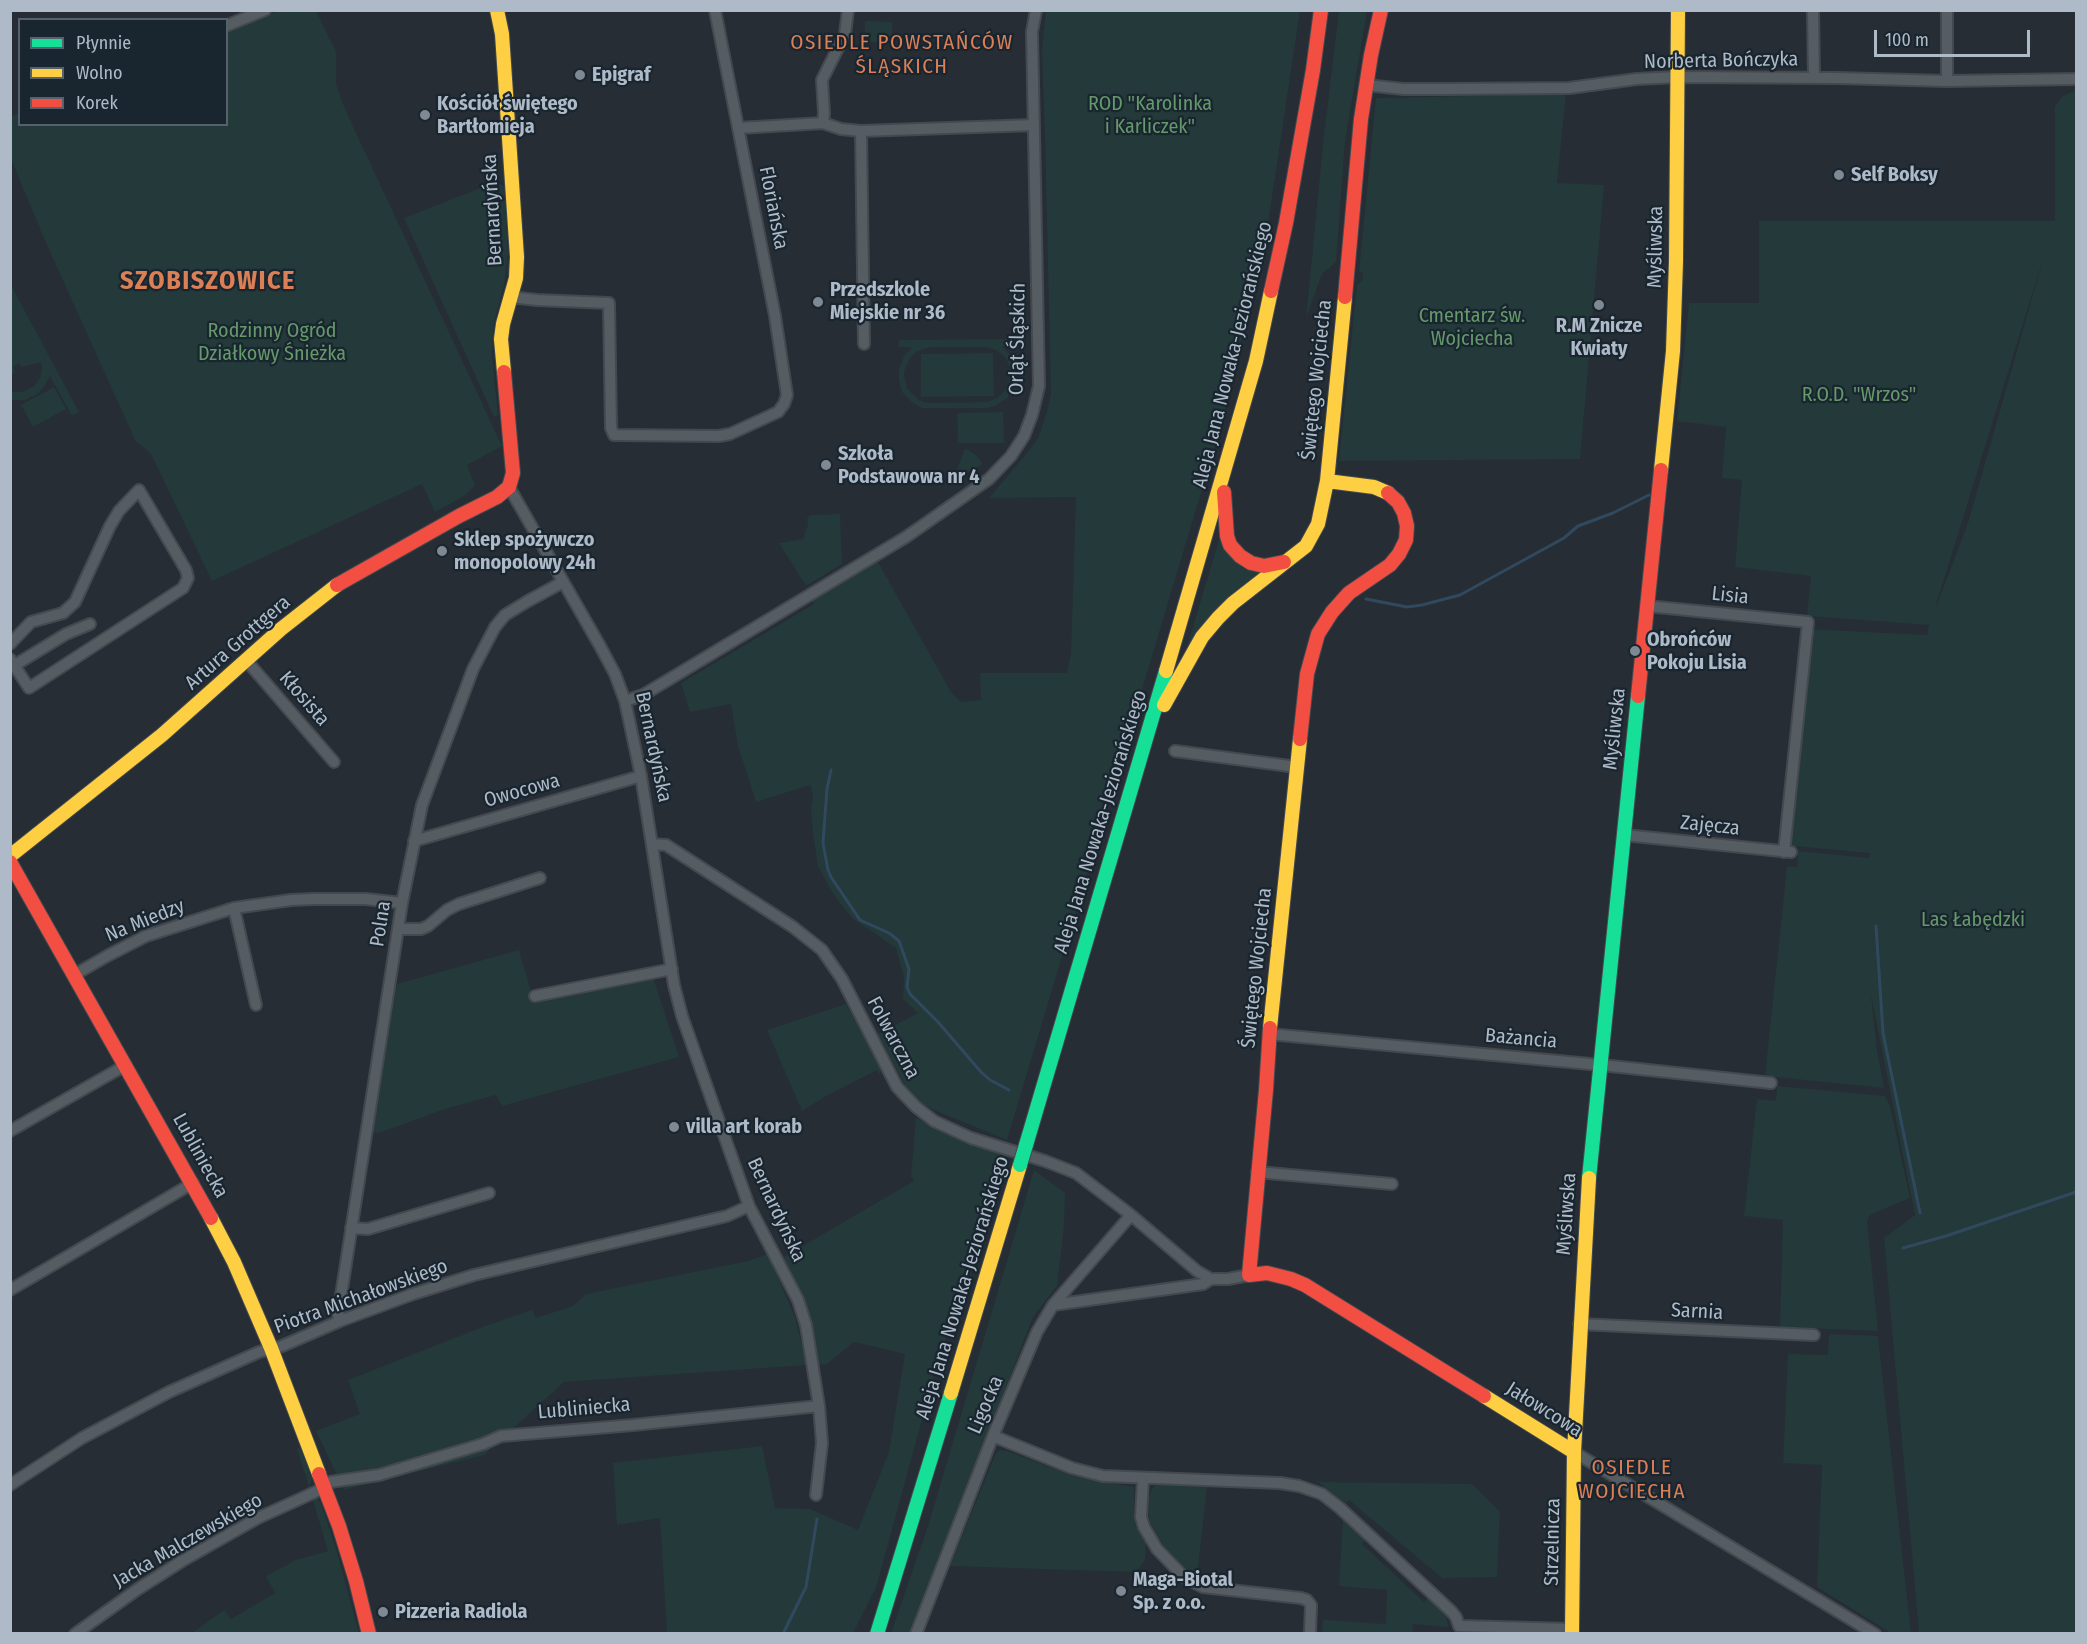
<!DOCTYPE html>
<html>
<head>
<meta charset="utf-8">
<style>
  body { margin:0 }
  #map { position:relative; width:2087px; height:1644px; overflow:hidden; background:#262d34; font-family:"Fira Sans Condensed",sans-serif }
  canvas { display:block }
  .frame { position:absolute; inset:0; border:12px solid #aebac7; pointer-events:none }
  .legend { position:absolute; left:18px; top:18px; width:210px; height:108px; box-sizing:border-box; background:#19252f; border:2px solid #55616c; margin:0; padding:8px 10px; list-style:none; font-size:18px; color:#aebac7 }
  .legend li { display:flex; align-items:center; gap:12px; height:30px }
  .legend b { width:30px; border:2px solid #55616c }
  .scale { position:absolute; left:1874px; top:30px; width:156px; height:27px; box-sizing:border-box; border:3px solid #aebac7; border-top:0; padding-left:8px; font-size:18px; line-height:21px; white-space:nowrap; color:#aebac7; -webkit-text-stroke:4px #19252f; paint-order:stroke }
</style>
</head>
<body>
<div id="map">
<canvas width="2087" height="1644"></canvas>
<div class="frame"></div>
<ul class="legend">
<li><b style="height:8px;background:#16e098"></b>Płynnie</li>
<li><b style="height:8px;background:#ffcf43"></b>Wolno</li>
<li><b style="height:8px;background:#f24e42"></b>Korek</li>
</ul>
<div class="scale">100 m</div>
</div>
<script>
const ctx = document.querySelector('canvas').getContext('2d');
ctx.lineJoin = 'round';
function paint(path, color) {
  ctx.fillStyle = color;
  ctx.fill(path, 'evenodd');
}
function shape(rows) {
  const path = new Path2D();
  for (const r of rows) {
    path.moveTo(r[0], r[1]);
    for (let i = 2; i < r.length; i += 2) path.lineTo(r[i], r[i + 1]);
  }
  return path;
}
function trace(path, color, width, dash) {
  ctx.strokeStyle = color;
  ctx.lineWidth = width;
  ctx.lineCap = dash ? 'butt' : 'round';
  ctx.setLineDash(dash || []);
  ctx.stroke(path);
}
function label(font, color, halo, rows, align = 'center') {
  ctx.font = font + ' "Fira Sans Condensed",sans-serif';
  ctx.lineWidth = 4.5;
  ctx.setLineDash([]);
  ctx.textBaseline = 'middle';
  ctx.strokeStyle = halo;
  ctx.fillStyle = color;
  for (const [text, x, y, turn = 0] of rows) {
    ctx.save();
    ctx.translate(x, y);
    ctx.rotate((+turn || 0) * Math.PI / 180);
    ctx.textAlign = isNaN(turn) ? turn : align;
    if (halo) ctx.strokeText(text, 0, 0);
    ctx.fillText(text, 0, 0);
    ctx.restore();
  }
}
const green = shape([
  [278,11,316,11,336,52,336,84,345,109,502,446,467,465,475,485,464,496,435,512,422,484,212,581,152,456,145,448,136,442,47,245,11,159,10,117,19,113,20,124,226,124,227,31],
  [1046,11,1300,11,1269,217,1223,419,1007,1140,934,1110,923,1104,907,1089,878,1034,918,1013,903,999,904,977,896,948,852,918,833,894,818,866,813,834,811,811,813,796,810,785,756,802,738,746,731,704,690,712,681,683,814,604,810,596,874,555,951,692,961,702,981,700,980,673,1067,673,1071,653,1076,497,989,498,1031,448,1039,436,1047,412,1051,394,1045,137,1042,50],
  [1339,11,1367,11,1345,141,1336,262,1322,274,1306,318,1324,135],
  [865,21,892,22,892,42,865,42],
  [2076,90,2076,1633,1919,1633,1884,1238,1915,1215,1871,995,1877,1050,1884,1088,1765,1076,1787,867,1797,867,1798,851,1869,858,1870,853,1782,845,1806,629,1927,635,1929,625,1807,616,1811,576,1735,567,1742,480,1722,478,1726,427,1677,421,1689,303,1759,303,1759,221,2055,221,2055,106,2063,96],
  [2043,259,1968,523,1934,612],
  [1566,94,1557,183,1604,185,1580,459,1339,461,1357,284,1362,281,1363,273,1359,272,1376,98],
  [496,182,504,186,508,253,504,285,495,318,493,334,492,353,498,415,494,417,404,218],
  [11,285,79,412,72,416,50,376,44,387,36,395,25,400,11,400,11,392,23,392,34,386,40,378,42,368,41,362,22,367,19,363,13,367,15,372,11,375],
  [1015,339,1015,346,1002,347,1010,355,1015,367,1015,385,1007,398,995,406,987,408,922,408,913,403,902,392,899,380,899,369,904,356,912,348,899,347,899,340],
  [930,347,985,347,996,350,1005,357,1010,367,1010,378,1007,389,997,398,987,402,928,403,919,400,907,388,904,375,905,369,910,358,916,352],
  [993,353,994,396,921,397,921,354],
  [54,387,66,409,33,427,21,405],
  [1003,412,1004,443,958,443,957,413],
  [965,448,976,455,983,464,953,480],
  [840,514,842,564,806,586,779,543,803,539,808,525,807,518,810,515],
  [1220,538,1266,571,1185,653,1219,540],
  [519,950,534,1002,653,977,679,1057,502,1106,496,1095,445,1109,379,1133,370,1132,397,984],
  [846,1004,881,1067,880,1076,877,1070,826,1096,802,1111,767,1030],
  [1777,1086,1885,1096,1890,1106,1910,1198,1870,1215,1867,1222,1878,1331,1780,1327,1783,1220,1744,1216,1757,1099,1776,1101],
  [916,1118,961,1140,1008,1155,971,1272,939,1357,876,1588,853,1633,667,1633,660,1518,617,1525,613,1463,762,1446,775,1508,810,1509,858,1530,889,1452,905,1354,854,1342,827,1364,816,1365,811,1321,784,1257,914,1181,911,1176],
  [1034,1170,1065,1193,1064,1226,1057,1286,1033,1317,911,1633,891,1633,928,1526],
  [768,1254,795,1317,807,1365,564,1382,484,1455,344,1490,316,1431,360,1414,348,1380,485,1326,532,1310,536,1318,573,1306,586,1294,748,1261],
  [1829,1334,1878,1336,1911,1633,1891,1633,1817,1587,1822,1465,1783,1463,1788,1354,1828,1355],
  [300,1447,312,1479,309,1489,275,1505,274,1504,309,1487,297,1449],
  [1000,1450,1007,1451,1076,1477,1134,1487,1134,1520,1146,1542,1145,1560,1136,1572,950,1566,996,1453],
  [1318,1482,1472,1484,1500,1512,1497,1577,1442,1578,1349,1500,1346,1503],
  [1156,1485,1207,1487,1197,1577,1179,1564,1164,1546,1151,1524,1149,1517,1149,1497,1152,1489],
  [316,1496,321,1504,336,1548,359,1633,191,1634,224,1610,231,1619,275,1593,266,1576,296,1560,328,1551,312,1497],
  [1343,1520,1366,1540,1362,1544,1424,1602,1429,1598,1446,1613,1448,1627,1413,1624,1412,1633,1322,1634,1323,1620,1386,1624,1387,1590,1339,1586]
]);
const stream = shape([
  [1366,599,1407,607,1422,605,1460,595,1564,538,1578,526,1613,513,1649,495],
  [831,770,827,789,823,843,828,870,831,877,860,920,889,933,899,941,909,969,907,987,910,994,938,1022,981,1072,990,1080,1009,1090],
  [1876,926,1883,1033,1920,1213],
  [1903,1248,1946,1236,2076,1192],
  [783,1634,806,1587,817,1519]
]);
const street = shape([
  [1813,10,1814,78],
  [1947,10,1947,81],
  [228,25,265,10],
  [1366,85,1403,89,1444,89,1569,88,1637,79,1677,77,1837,78,1947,81,2076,79],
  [823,123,841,129,861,131,1034,125],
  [739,128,823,123,824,113,822,80,845,34,848,10],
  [861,131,864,344],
  [510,297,537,300,609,303,611,428,614,435,719,436,730,434,778,412,784,404,787,395,775,316,715,10],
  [509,487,600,646,615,674,625,701,641,776,674,985,682,1016,749,1206,798,1300,806,1325,819,1406,822,1443,816,1495],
  [1647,606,1808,622,1784,852],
  [10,644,31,622,63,613,75,602,110,526,119,511,139,490,186,570,188,578,183,588,29,688,10,659],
  [246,660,334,762],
  [15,665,66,634,90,624],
  [625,701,643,695,906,537,989,479,1011,456,1024,436,1032,415,1039,386,1032,32,1036,10],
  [1175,751,1297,767],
  [1624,835,1791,852],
  [414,841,641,776],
  [652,844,666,845,793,927,822,950,842,979,897,1087,916,1107,934,1121,971,1138,1045,1161,1076,1173,1131,1215,1197,1271,1211,1279,1228,1279,1249,1275],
  [234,908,256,1005],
  [398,929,421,929,428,926,447,910,459,904,540,878],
  [74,975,107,956,146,936,234,908,291,900,313,899,366,899,402,903],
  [535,996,672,969],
  [1269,1034,1601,1065,1771,1083],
  [10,1131,126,1065],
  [1257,1172,1392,1184],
  [351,1228,368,1229,489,1193],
  [10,1290,193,1183],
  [1053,1305,1203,1284,1211,1279],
  [340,1321,338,1315,402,903,422,805,473,669,495,627,505,615,528,601,563,582],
  [1579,1324,1814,1335],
  [993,1436,1072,1468,1103,1476,1280,1483,1299,1486,1322,1494,1340,1508,1451,1611,1456,1617,1459,1626],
  [1574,1452,1875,1634],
  [1143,1478,1141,1517,1144,1527,1157,1549,1185,1578,1203,1587,1301,1598,1307,1600,1311,1605,1310,1634],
  [10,1485,82,1438,169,1392,259,1352,282,1346,340,1321,413,1294,474,1275,727,1216,749,1206],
  [323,1485,330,1482,379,1475,483,1444,501,1436,633,1425,819,1406],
  [1459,1626,1572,1629],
  [75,1634,138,1589,182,1561,258,1518,324,1488],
  [916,1634,993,1436,1037,1332,1053,1305,1131,1215]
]);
const fast = shape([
  [1026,1145,1166,671],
  [1589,1178,1638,696],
  [877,1634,951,1393]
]);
const slow = shape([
  [497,10,502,34,517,257,516,278,503,324,501,339,504,372],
  [1345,297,1327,481,1374,487,1388,493],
  [1661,470,1673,351,1676,261,1678,10],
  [1166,671,1256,361,1271,291],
  [1164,705,1202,637,1218,618,1233,603,1306,546,1318,524,1327,481],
  [10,856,162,735,281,629,337,585],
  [1270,1028,1300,739],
  [211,1218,234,1262,271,1348,319,1474],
  [951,1393,1020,1165],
  [1484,1396,1574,1452],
  [1572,1634,1574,1452,1589,1178]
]);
const jam = shape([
  [1271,291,1286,223,1313,70,1321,10],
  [1345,297,1361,119,1371,55,1381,10],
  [1224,492,1227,536,1230,545,1240,556,1251,563,1264,566,1284,562],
  [337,585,459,516,497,497,509,487,513,473,504,372],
  [1638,696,1661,470],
  [1300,739,1307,674,1318,634,1332,612,1349,593,1390,565,1399,554,1406,540,1407,526,1404,513,1398,502,1388,493],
  [10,862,211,1218],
  [1270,1028,1266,1090,1249,1275,1267,1273,1291,1279,1305,1285,1484,1396],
  [319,1474,339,1526,356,1581,369,1634]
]);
const fastBridge = shape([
  [1020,1165,1026,1145]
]);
const markers = [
  [580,75,6,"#7e8994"],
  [425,115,6,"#7e8994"],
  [1839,175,6,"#7e8994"],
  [818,302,6,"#7e8994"],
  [1599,305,6,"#7e8994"],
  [826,465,6,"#7e8994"],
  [442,551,6,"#7e8994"],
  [1635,651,6,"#7e8994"],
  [674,1127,6,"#7e8994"],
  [1121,1591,6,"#7e8994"],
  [383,1612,6,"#7e8994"]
];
const streetNames = [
  ["Norberta Bończyka",1721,61,-1],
  ["Floriańska",773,208,79],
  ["Bernardyńska",493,210,-93],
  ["Myśliwska",1656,247,-89],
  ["Orląt Śląskich",1018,339,-89],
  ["Aleja Jana Nowaka-Jeziorańskiego",1233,355,-76],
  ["Świętego Wojciecha",1317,380,-84],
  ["Lisia",1730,596,6],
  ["Artura Grottgera",238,643,-41],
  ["Kłosista",304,699,49],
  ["Myśliwska",1615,729,-84],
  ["Bernardyńska",653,747,78],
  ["Owocowa",522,791,-16],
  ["Aleja Jana Nowaka-Jeziorańskiego",1101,822,-73],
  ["Zajęcza",1710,826,6],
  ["Na Miedzy",145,921,-22],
  ["Polna",381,924,-81],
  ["Świętego Wojciecha",1257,968,-84],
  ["Folwarczna",893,1038,62],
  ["Bażancia",1521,1039,5],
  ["Lubliniecka",200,1156,61],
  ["Bernardyńska",776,1210,65],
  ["Myśliwska",1567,1214,-86],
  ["Aleja Jana Nowaka-Jeziorańskiego",963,1288,-73],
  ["Piotra Michałowskiego",361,1297,-20],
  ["Sarnia",1697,1312,3],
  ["Ligocka",986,1405,-67],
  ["Lubliniecka",584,1409,-5],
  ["Jałowcowa",1544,1410,32],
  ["Jacka Malczewskiego",188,1541,-30],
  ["Strzelnicza",1553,1542,-89]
];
const poiNames = [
  ["Epigraf",592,75],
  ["Kościół świętego",437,104],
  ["Bartłomieja",437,127],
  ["Self Boksy",1851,175],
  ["Przedszkole",830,290],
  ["Miejskie nr 36",830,313],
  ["R.M Znicze",1599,326,"center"],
  ["Kwiaty",1599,349,"center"],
  ["Szkoła",838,454],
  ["Podstawowa nr 4",838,477],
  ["Sklep spożywczo",454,540],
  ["monopolowy 24h",454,563],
  ["Obrońców",1647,640],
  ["Pokoju Lisia",1647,663],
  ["villa art korab",686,1127],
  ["Maga-Biotal",1133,1580],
  ["Sp. z o.o.",1133,1603],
  ["Pizzeria Radiola",395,1612]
];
const parkNames = [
  ["ROD \"Karolinka",1150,104],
  ["i Karliczek\"",1150,127],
  ["Cmentarz św.",1472,316],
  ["Wojciecha",1472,339],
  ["Rodzinny Ogród",272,331],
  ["Działkowy Śnieżka",272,354],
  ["R.O.D. \"Wrzos\"",1859,395],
  ["Las Łabędzki",1973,920]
];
const neighbourhoodNames = [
  ["OSIEDLE POWSTAŃCÓW",902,43],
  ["ŚLĄSKICH",902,67],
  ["OSIEDLE",1632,1468],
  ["WOJCIECHA",1632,1492]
];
const districtNames = [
  ["SZOBISZOWICE",208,282]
];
paint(green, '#23393a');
trace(stream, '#31495f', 3);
trace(street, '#44494f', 14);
trace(fast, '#44494f', 16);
trace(slow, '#44494f', 16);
trace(jam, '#44494f', 16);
trace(street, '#555c62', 10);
trace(fast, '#16e098', 14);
trace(slow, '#ffcf43', 14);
trace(jam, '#f24e42', 14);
trace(fastBridge, '#434a51', 16, []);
trace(fastBridge, '#16e098', 14);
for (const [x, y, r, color] of markers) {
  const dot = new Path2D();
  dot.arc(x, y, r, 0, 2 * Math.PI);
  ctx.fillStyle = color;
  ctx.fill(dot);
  trace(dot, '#19252f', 2);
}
label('20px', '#aebac7', '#19252f', streetNames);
label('bold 20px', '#aebac7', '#19252f', poiNames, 'left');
label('20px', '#649969', '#19252f', parkNames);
ctx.letterSpacing = '1.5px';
label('21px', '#da7f56', '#19252f', neighbourhoodNames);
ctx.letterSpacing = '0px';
ctx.letterSpacing = '1.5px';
label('bold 26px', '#da7f56', '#19252f', districtNames);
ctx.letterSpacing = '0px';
</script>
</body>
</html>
